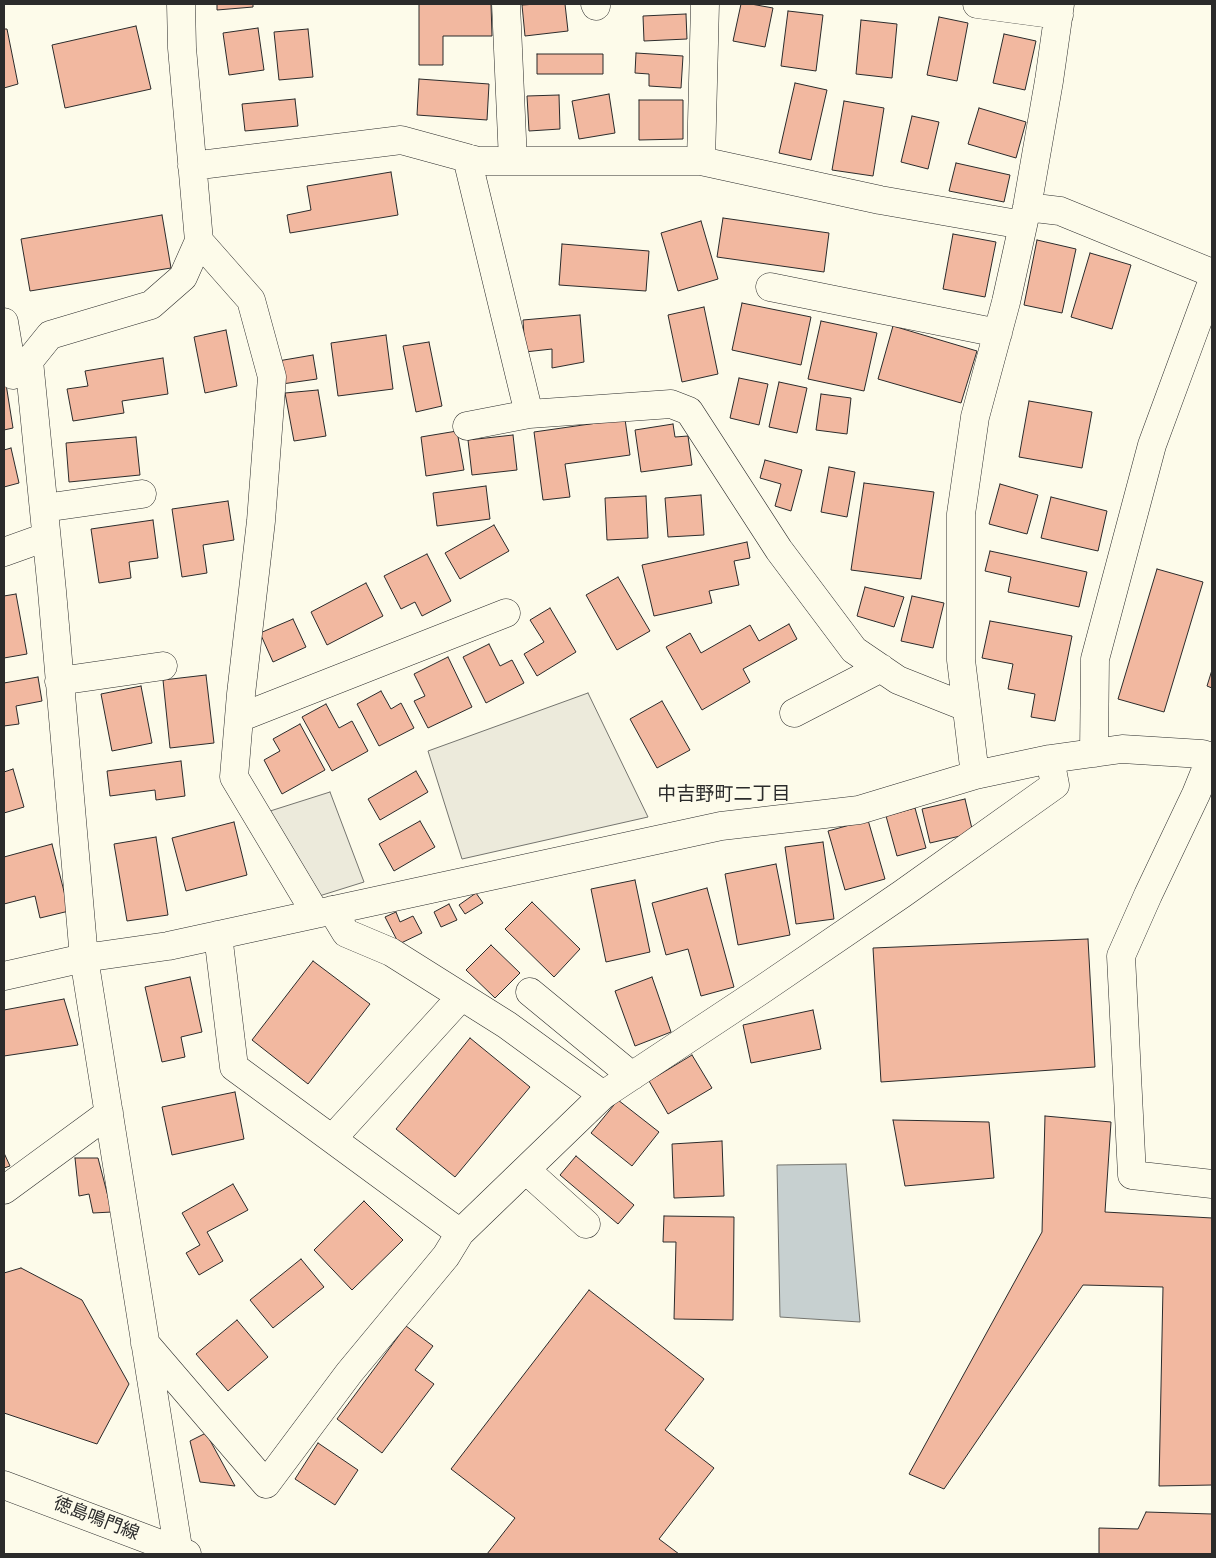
<!DOCTYPE html>
<html>
<head>
<meta charset="utf-8">
<style>
  body { margin:0 }
  #map { position:relative; width:1216px; height:1558px; overflow:hidden; background:#fdfbea; font-family:"Space Grotesk",sans-serif }
  canvas { display:block }
  .frame { position:absolute; inset:0; border:5px solid #2b2b2b; pointer-events:none }
</style>
</head>
<body>
<div id="map">
<canvas width="1216" height="1558"></canvas>
<div class="frame"></div>
</div>
<script>
const ctx = document.querySelector('canvas').getContext('2d');
ctx.lineJoin = 'round';
function paint(path, color) {
  ctx.fillStyle = color;
  ctx.fill(path, 'evenodd');
}
function shape(rows) {
  const path = new Path2D();
  for (const r of rows) {
    path.moveTo(r[0], r[1]);
    for (let i = 2; i < r.length; i += 2) path.lineTo(r[i], r[i + 1]);
  }
  return path;
}
function trace(path, color, width, dash) {
  ctx.strokeStyle = color;
  ctx.lineWidth = width;
  ctx.lineCap = dash ? 'butt' : 'round';
  ctx.setLineDash(dash || []);
  ctx.stroke(path);
}
function label(font, color, halo, rows, align = 'center') {
  ctx.font = font + ' "Space Grotesk","Noto Sans JP",sans-serif';
  ctx.lineWidth = 4;
  ctx.setLineDash([]);
  ctx.textBaseline = 'middle';
  ctx.strokeStyle = halo;
  ctx.fillStyle = color;
  for (const [text, x, y, turn = 0] of rows) {
    ctx.save();
    ctx.translate(x, y);
    ctx.rotate((+turn || 0) * Math.PI / 180);
    ctx.textAlign = isNaN(turn) ? turn : align;
    if (halo) ctx.strokeText(text, 0, 0);
    ctx.fillText(text, 0, 0);
    ctx.restore();
  }
}
const parking = shape([
  [588,693,648,817,462,859,428,751,588,693],
  [330,792,364,882,316,897,267,812,330,792]
]);
const water = shape([
  [846,1164,860,1322,780,1317,777,1165,846,1164]
]);
const building = shape([
  [217,4,253,4,253,7,217,10,217,4],
  [419,4,491,4,492,36,443,36,443,65,419,65,419,4],
  [537,4,565,4,568,31,525,36,522,5,537,4],
  [741,4,751,4,773,8,765,47,733,41,741,4],
  [788,11,823,15,816,71,781,66,788,11],
  [686,14,687,39,644,41,643,16,686,14],
  [939,17,968,23,957,81,927,75,939,17],
  [861,20,897,24,892,78,856,74,861,20],
  [136,26,151,89,65,108,52,45,136,26],
  [258,28,264,70,229,75,223,33,258,28],
  [4,29,7,29,18,84,4,88,4,29],
  [308,29,313,77,279,80,274,32,308,29],
  [1004,34,1036,41,1025,90,993,83,1004,34],
  [636,53,683,56,681,88,649,86,649,74,635,73,636,53],
  [537,54,603,54,603,74,537,74,537,54],
  [419,79,489,84,487,120,417,115,419,79],
  [795,83,827,90,811,160,779,153,795,83],
  [609,94,615,133,579,139,572,101,609,94],
  [559,95,560,129,529,131,527,96,559,95],
  [295,99,298,126,245,131,242,104,295,99],
  [639,100,683,100,683,139,639,140,639,100],
  [844,101,884,108,873,176,832,170,844,101],
  [979,108,1026,122,1016,158,968,144,979,108],
  [912,116,939,122,928,169,901,162,912,116],
  [956,163,1010,175,1004,202,949,191,956,163],
  [391,172,398,215,290,233,287,215,311,210,307,186,391,172],
  [162,215,171,268,30,291,21,239,162,215],
  [723,218,829,233,824,272,717,257,723,218],
  [701,221,718,279,678,291,661,233,701,221],
  [953,234,996,242,985,297,943,289,953,234],
  [1037,240,1076,249,1062,313,1024,305,1037,240],
  [562,244,649,251,646,291,559,285,562,244],
  [1090,253,1131,265,1112,329,1071,317,1090,253],
  [742,303,811,317,801,365,732,350,742,303],
  [704,307,718,374,682,382,668,315,704,307],
  [580,315,584,362,552,368,552,349,525,352,523,320,580,315],
  [821,321,877,333,864,391,808,379,821,321],
  [893,326,977,351,961,403,878,379,893,326],
  [226,330,237,386,205,393,194,337,226,330],
  [386,335,393,389,338,396,331,343,386,335],
  [429,342,442,406,416,412,403,346,429,342],
  [313,355,317,379,282,384,278,361,313,355],
  [163,358,168,394,122,401,124,413,73,421,67,389,88,386,85,371,163,358],
  [739,378,768,384,759,425,730,418,739,378],
  [779,382,807,388,797,433,769,427,779,382],
  [4,384,6,384,13,428,4,430,4,384],
  [318,390,326,436,294,441,285,393,318,390],
  [821,394,851,398,847,434,816,430,821,394],
  [1029,401,1092,412,1082,468,1019,457,1029,401],
  [625,419,630,455,565,464,570,497,543,500,534,432,625,419],
  [673,424,675,437,688,436,692,465,641,472,635,430,673,424],
  [457,431,464,470,426,476,421,437,457,431],
  [513,435,517,470,472,475,468,440,513,435],
  [136,437,140,475,69,482,66,443,136,437],
  [11,448,19,483,4,487,4,450,11,448],
  [765,460,802,470,791,511,775,506,781,484,760,478,765,460],
  [829,467,855,472,847,517,821,512,829,467],
  [864,483,934,492,921,579,851,570,864,483],
  [1000,484,1038,495,1027,534,989,524,1000,484],
  [486,486,490,519,437,526,433,493,486,486],
  [701,495,704,535,668,537,665,498,701,495],
  [646,496,648,538,607,540,605,498,646,496],
  [1051,497,1107,511,1098,551,1041,538,1051,497],
  [228,501,234,540,203,545,207,573,182,577,172,509,228,501],
  [153,520,158,558,129,562,131,578,99,583,91,529,153,520],
  [494,525,509,551,460,579,445,553,494,525],
  [747,542,750,558,734,561,739,585,709,591,712,603,654,616,642,565,747,542],
  [990,551,1087,572,1079,607,1008,592,1011,577,985,571,990,551],
  [427,554,451,601,422,616,415,602,401,609,384,576,427,554],
  [1157,569,1203,582,1164,712,1118,699,1157,569],
  [618,577,650,631,617,650,586,595,618,577],
  [366,583,383,616,327,645,311,612,366,583],
  [865,587,904,597,894,627,857,616,865,587],
  [16,594,27,654,4,658,4,596,16,594],
  [912,596,944,603,933,648,901,641,912,596],
  [550,608,576,652,537,676,524,654,544,642,530,620,550,608],
  [293,619,306,647,273,662,260,633,293,619],
  [990,621,1072,636,1055,721,1031,717,1035,694,1008,689,1013,664,982,658,990,621],
  [789,624,797,639,743,669,750,682,702,710,666,647,690,633,701,653,750,625,759,641,789,624],
  [489,644,500,666,512,660,524,683,486,703,463,657,489,644],
  [448,657,472,707,428,728,414,701,425,696,414,674,448,657],
  [1212,670,1212,688,1207,686,1212,670],
  [206,675,214,743,170,748,163,680,206,675],
  [38,677,42,701,16,706,19,724,4,726,4,683,38,677],
  [141,686,152,743,112,751,101,694,141,686],
  [381,691,391,709,401,703,414,728,379,746,357,704,381,691],
  [662,701,690,750,657,768,630,719,662,701],
  [326,704,339,728,352,721,368,751,332,771,302,717,326,704],
  [300,724,325,770,282,794,264,760,280,751,273,739,300,724],
  [181,761,185,796,156,800,155,790,110,796,107,771,181,761],
  [13,769,24,807,4,813,4,772,13,769],
  [416,771,428,792,380,820,368,799,416,771],
  [965,799,973,833,930,843,922,809,965,799],
  [915,808,926,848,897,856,886,816,915,808],
  [868,820,885,879,845,890,828,831,868,820],
  [420,821,435,847,394,871,379,844,420,821],
  [234,822,247,875,186,891,172,838,234,822],
  [156,837,168,915,127,921,114,844,156,837],
  [823,842,834,919,796,924,785,847,823,842],
  [52,844,69,911,40,918,35,896,4,904,4,857,52,844],
  [776,864,790,935,738,945,725,874,776,864],
  [635,880,650,952,606,962,591,889,635,880],
  [707,888,734,987,701,996,688,949,666,955,652,903,707,888],
  [476,893,483,903,465,914,459,905,476,893],
  [532,902,580,949,554,977,505,929,532,902],
  [449,904,457,920,441,927,434,912,449,904],
  [396,912,400,922,413,916,422,933,399,944,385,917,396,912],
  [1088,939,1095,1067,881,1082,873,948,1088,939],
  [491,945,520,973,495,998,466,970,491,945],
  [313,961,370,1004,308,1084,252,1040,313,961],
  [190,977,202,1032,181,1037,185,1057,162,1062,145,987,190,977],
  [652,977,671,1032,635,1046,615,991,652,977],
  [64,999,78,1045,4,1056,4,1010,64,999],
  [813,1010,821,1049,751,1063,743,1025,813,1010],
  [470,1038,530,1087,455,1177,396,1129,470,1038],
  [692,1055,712,1088,668,1114,649,1081,692,1055],
  [235,1092,244,1139,172,1155,162,1107,235,1092],
  [618,1100,659,1132,632,1166,591,1133,618,1100],
  [1045,1116,1111,1122,1105,1212,1212,1218,1212,1485,1159,1486,1163,1287,1083,1285,944,1489,909,1474,1042,1232,1045,1116],
  [893,1120,989,1122,994,1178,905,1186,893,1120],
  [722,1141,724,1196,674,1198,672,1144,722,1141],
  [4,1153,10,1166,4,1168,4,1153],
  [576,1156,634,1205,618,1224,560,1175,576,1156],
  [75,1158,98,1158,112,1212,93,1213,89,1194,79,1196,75,1158],
  [233,1184,248,1210,207,1232,223,1261,199,1275,186,1253,200,1245,182,1213,233,1184],
  [364,1201,403,1240,352,1290,314,1250,364,1201],
  [664,1216,734,1217,733,1320,674,1319,676,1242,663,1242,664,1216],
  [301,1259,324,1287,273,1328,250,1300,301,1259],
  [21,1268,82,1300,129,1384,97,1444,4,1413,4,1273,21,1268],
  [589,1290,704,1379,665,1430,714,1468,659,1539,679,1554,487,1554,515,1518,451,1469,589,1290],
  [237,1320,268,1357,228,1391,196,1354,237,1320],
  [406,1326,433,1346,415,1370,434,1384,382,1453,337,1419,406,1326],
  [206,1433,235,1486,200,1482,190,1441,206,1433],
  [318,1443,358,1470,335,1505,295,1479,318,1443],
  [1146,1512,1212,1514,1212,1554,1099,1554,1099,1528,1138,1529,1146,1512]
]);
const minor = shape([
  [506,4,513,161],
  [595,4,596,6],
  [977,4,1059,15],
  [467,158,529,414,671,404,689,411,779,550,854,650,898,680,966,707],
  [701,161,705,4],
  [192,166,401,140,478,161,701,161,880,200,1023,225],
  [1027,207,1060,211,1212,273],
  [199,241,251,300,272,377,261,521,241,694,234,777,316,914],
  [770,287,998,333],
  [4,322,13,375],
  [467,426,529,414],
  [44,508,142,494],
  [4,552,46,537],
  [59,681,163,666],
  [794,713,881,668],
  [239,718,506,613],
  [1094,753,1095,659,1152,445,1212,282],
  [1211,757,1196,794,1148,895,1121,956,1132,1175,1212,1184],
  [975,775,961,660,961,514,975,417,1006,302,1027,207,1049,81,1060,4],
  [332,910,346,933,391,952,507,1025,603,1095],
  [218,935,234,1067,460,1233],
  [4,976,84,958,168,946,721,826,859,810,975,775,1050,759,1122,749,1202,754,1212,757],
  [530,992,632,1076],
  [332,1139,461,997],
  [526,1170,586,1224],
  [4,1190,109,1113],
  [145,1343,266,1484,349,1373,446,1256,460,1233,603,1095,760,991,902,894,1055,785,1050,759],
  [179,1554,84,958,52,591,29,361,50,335,151,305,183,277,199,241,182,48,181,4]
]);
const major = shape([
  [4,1485,187,1554]
]);
const streetNames = [
  ["徳島鳴門線",96,1519,21]
];
const neighbourhoodNames = [
  ["中吉野町二丁目",724,795]
];
paint(parking, '#eceadb');
trace(parking, '#74746e', 1);
paint(water, '#c7d0d0');
trace(water, '#74746e', 1);
paint(building, '#f2b8a0');
trace(building, '#2b2b2b', 1);
trace(minor, '#2b2b2b', 29);
trace(major, '#2b2b2b', 29);
trace(minor, '#fdfbea', 28);
trace(major, '#fdfbea', 28);
label('18px', '#2b2b2b', '#fdfbea', streetNames);
label('19px', '#2b2b2b', '#fdfbea', neighbourhoodNames);
</script>
</body>
</html>
